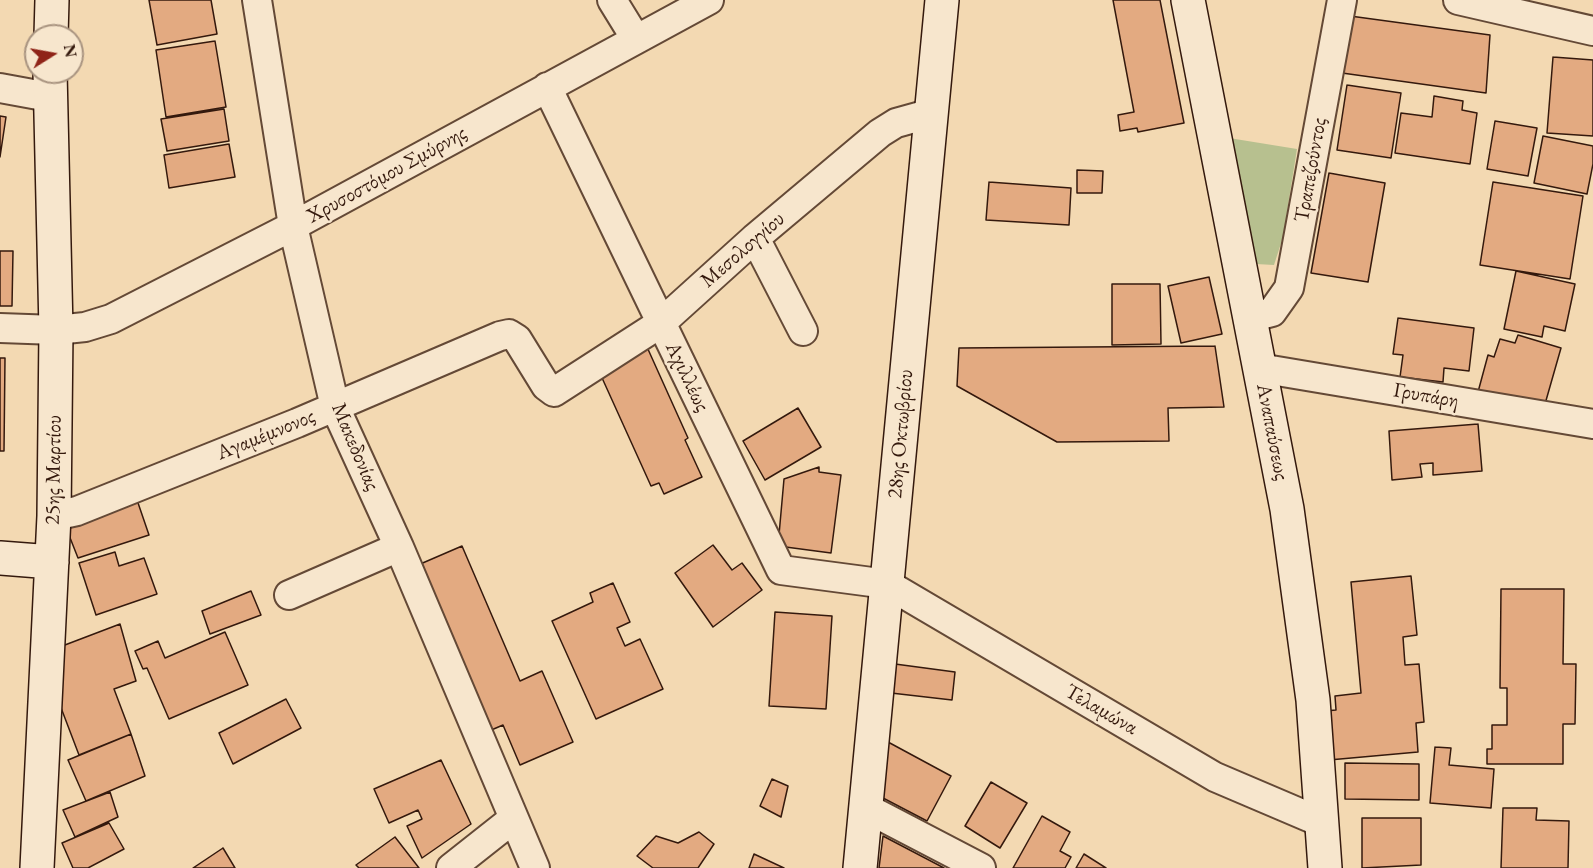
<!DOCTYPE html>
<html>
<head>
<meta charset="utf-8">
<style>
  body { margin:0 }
  #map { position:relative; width:1593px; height:868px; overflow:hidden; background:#f3d9b2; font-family:"EB Garamond",serif }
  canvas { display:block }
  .north { position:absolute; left:24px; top:24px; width:60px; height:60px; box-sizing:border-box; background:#f7e6cd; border:2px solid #a99480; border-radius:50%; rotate:79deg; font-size:16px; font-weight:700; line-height:24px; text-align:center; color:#34190d }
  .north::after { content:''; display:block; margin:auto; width:21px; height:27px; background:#8f2418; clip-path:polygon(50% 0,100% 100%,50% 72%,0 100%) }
</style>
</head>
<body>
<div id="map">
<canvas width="1593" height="868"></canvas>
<div class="north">N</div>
</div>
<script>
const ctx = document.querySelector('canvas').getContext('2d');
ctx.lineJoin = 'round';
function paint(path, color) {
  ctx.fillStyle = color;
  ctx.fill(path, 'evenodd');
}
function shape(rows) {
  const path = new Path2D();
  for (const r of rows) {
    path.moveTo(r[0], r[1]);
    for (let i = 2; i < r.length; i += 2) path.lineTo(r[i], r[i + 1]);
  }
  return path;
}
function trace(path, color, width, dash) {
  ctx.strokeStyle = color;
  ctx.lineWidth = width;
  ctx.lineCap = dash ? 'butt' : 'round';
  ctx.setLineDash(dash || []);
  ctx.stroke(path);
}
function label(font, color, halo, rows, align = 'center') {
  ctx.font = font + ' "EB Garamond",serif';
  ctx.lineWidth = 5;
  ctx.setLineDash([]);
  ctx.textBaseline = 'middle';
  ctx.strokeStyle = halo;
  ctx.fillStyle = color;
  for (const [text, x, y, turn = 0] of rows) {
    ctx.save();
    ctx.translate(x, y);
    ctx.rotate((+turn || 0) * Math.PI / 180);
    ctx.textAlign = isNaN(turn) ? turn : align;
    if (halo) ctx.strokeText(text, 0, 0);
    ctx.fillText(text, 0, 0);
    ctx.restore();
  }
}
const green = shape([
  [1229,138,1297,149,1283,237,1274,265,1256,264]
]);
const building = shape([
  [149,0,211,0,217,34,157,45,149,0],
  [1113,0,1160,0,1184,123,1138,132,1137,128,1120,131,1118,115,1134,112,1113,0],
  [1350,16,1490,35,1486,93,1342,73,1350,16],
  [215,41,226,107,166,117,156,50,215,41],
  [1553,57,1593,60,1593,136,1547,133,1553,57],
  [1347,85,1401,93,1391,158,1337,150,1347,85],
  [1434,96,1463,101,1462,110,1477,113,1470,164,1395,153,1401,113,1432,117,1434,96],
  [224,109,229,141,167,151,161,119,224,109],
  [0,116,6,117,0,157,0,116],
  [1495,121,1537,128,1528,176,1487,169,1495,121],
  [1543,136,1593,146,1593,164,1587,194,1534,183,1543,136],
  [229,144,235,177,169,188,164,155,229,144],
  [1077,170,1103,171,1102,193,1077,193,1077,170],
  [1329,173,1385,183,1368,282,1311,273,1329,173],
  [989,182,1071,188,1069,225,986,220,989,182],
  [1493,182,1583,196,1570,279,1480,265,1493,182],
  [0,251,13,251,12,306,0,306,0,251],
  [1516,271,1575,284,1565,331,1544,326,1542,337,1504,329,1516,271],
  [1209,277,1222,334,1181,343,1168,286,1209,277],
  [1112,284,1160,284,1161,344,1112,345,1112,284],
  [1398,318,1474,328,1469,371,1444,368,1443,382,1400,377,1403,355,1393,354,1398,318],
  [1518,335,1561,348,1543,411,1478,392,1488,355,1494,357,1500,339,1515,343,1518,335],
  [1215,346,1224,407,1168,408,1169,441,1057,442,957,386,959,348,1215,346],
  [647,347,688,438,685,440,702,477,664,494,659,483,651,486,598,369,647,347],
  [0,358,5,358,4,451,0,451,0,358],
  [798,408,821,447,765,480,743,441,798,408],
  [1478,424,1482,471,1433,475,1433,463,1420,464,1422,477,1392,480,1389,431,1478,424],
  [819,467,819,472,841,475,831,553,778,546,784,479,819,467],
  [136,497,149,535,78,558,65,525,136,497],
  [713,545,732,570,742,563,762,590,713,627,675,573,713,545],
  [462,546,520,681,542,671,573,742,520,765,503,725,489,731,418,565,462,546],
  [115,552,119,566,144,558,157,594,96,615,79,563,115,552],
  [1411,576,1417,635,1403,637,1405,665,1419,664,1424,722,1416,723,1418,752,1329,760,1325,711,1336,710,1335,696,1361,693,1351,582,1411,576],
  [613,583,630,622,617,628,625,646,640,639,663,689,596,719,552,621,593,602,590,593,613,583],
  [1501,589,1564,589,1563,664,1576,664,1575,724,1563,724,1563,764,1487,764,1487,749,1492,749,1492,725,1507,725,1507,688,1500,688,1501,589],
  [251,591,261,615,210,634,202,611,251,591],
  [775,612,832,616,826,709,769,706,775,612],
  [120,624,136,681,114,689,131,734,79,755,55,692,57,648,120,624],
  [225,632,248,685,169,719,147,668,143,669,135,651,158,641,165,658,225,632],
  [895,664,955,672,952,700,891,693,895,664],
  [286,699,301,728,233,764,219,733,286,699],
  [131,734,145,776,86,801,68,760,131,734],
  [888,742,951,776,927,821,883,798,888,742],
  [1435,747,1451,748,1449,765,1494,769,1491,808,1430,803,1435,747],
  [441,760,471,824,422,858,407,826,422,819,418,810,389,823,374,789,441,760],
  [1345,763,1419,764,1419,800,1345,799,1345,763],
  [772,779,788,786,781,817,760,806,772,779],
  [991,782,1027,803,1000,848,965,826,991,782],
  [110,792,118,817,75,837,63,810,110,792],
  [1503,808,1537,808,1536,820,1569,821,1568,868,1501,868,1503,808],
  [1042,816,1070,832,1060,851,1071,857,1065,868,1013,868,1042,816],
  [1362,818,1421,818,1421,865,1362,868,1362,818],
  [109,823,124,849,88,868,73,868,62,843,109,823],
  [699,832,714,844,698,868,653,868,637,856,656,836,678,843,699,832],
  [883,836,944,868,879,868,883,836],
  [395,837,419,868,359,868,356,865,395,837],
  [223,848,235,868,193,868,223,848],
  [754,854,784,868,749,868,754,854],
  [1084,854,1106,868,1076,868,1084,854]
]);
const street = shape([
  [257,0,293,226,335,407,399,547,535,868],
  [612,0,636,39],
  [1458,0,1593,31],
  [547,87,781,570,887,584,1215,777,1323,823],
  [0,88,49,97],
  [755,238,803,331],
  [1249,318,1272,312,1289,288,1342,0],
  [0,328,56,330,85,327,111,319,293,226,709,0],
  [1259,368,1593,424],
  [54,516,77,511,297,423,500,336,509,334,517,339,546,386,554,392,661,323,755,238,880,133,896,123,932,113],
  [289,595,399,547],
  [866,808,981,868],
  [451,868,513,819]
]);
const secondary = shape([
  [1188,0,1287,509,1313,700,1325,868],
  [51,36,52,0],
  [0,558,52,562],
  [37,868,54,516,56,330,50,72],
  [860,868,942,0]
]);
const streetNames = [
  ["Τραπεζούντος",1311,170,-80],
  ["Χρυσοστόμου Σμύρνης",387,175,-29],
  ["Μεσολογγίου",743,250,-41],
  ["Αχιλλέως",687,377,64],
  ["Γρυπάρη",1426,396,10],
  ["Αναπαύσεως",1272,432,79],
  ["28ης Οκτωβρίου",901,434,-85],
  ["Αγαμέμνονος",266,435,-22],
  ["Μακεδονίας",355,447,67],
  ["25ης Μαρτίου",54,470,-89],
  ["Τελαμώνα",1101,710,30]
];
paint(green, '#b7c08f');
paint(building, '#e3aa81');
trace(building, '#34190d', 1.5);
trace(street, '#644936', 32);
trace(secondary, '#34190d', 36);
trace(street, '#f7e6cd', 28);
trace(secondary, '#f7e6cd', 33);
label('21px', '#34190d', '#f7e6cd', streetNames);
</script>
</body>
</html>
